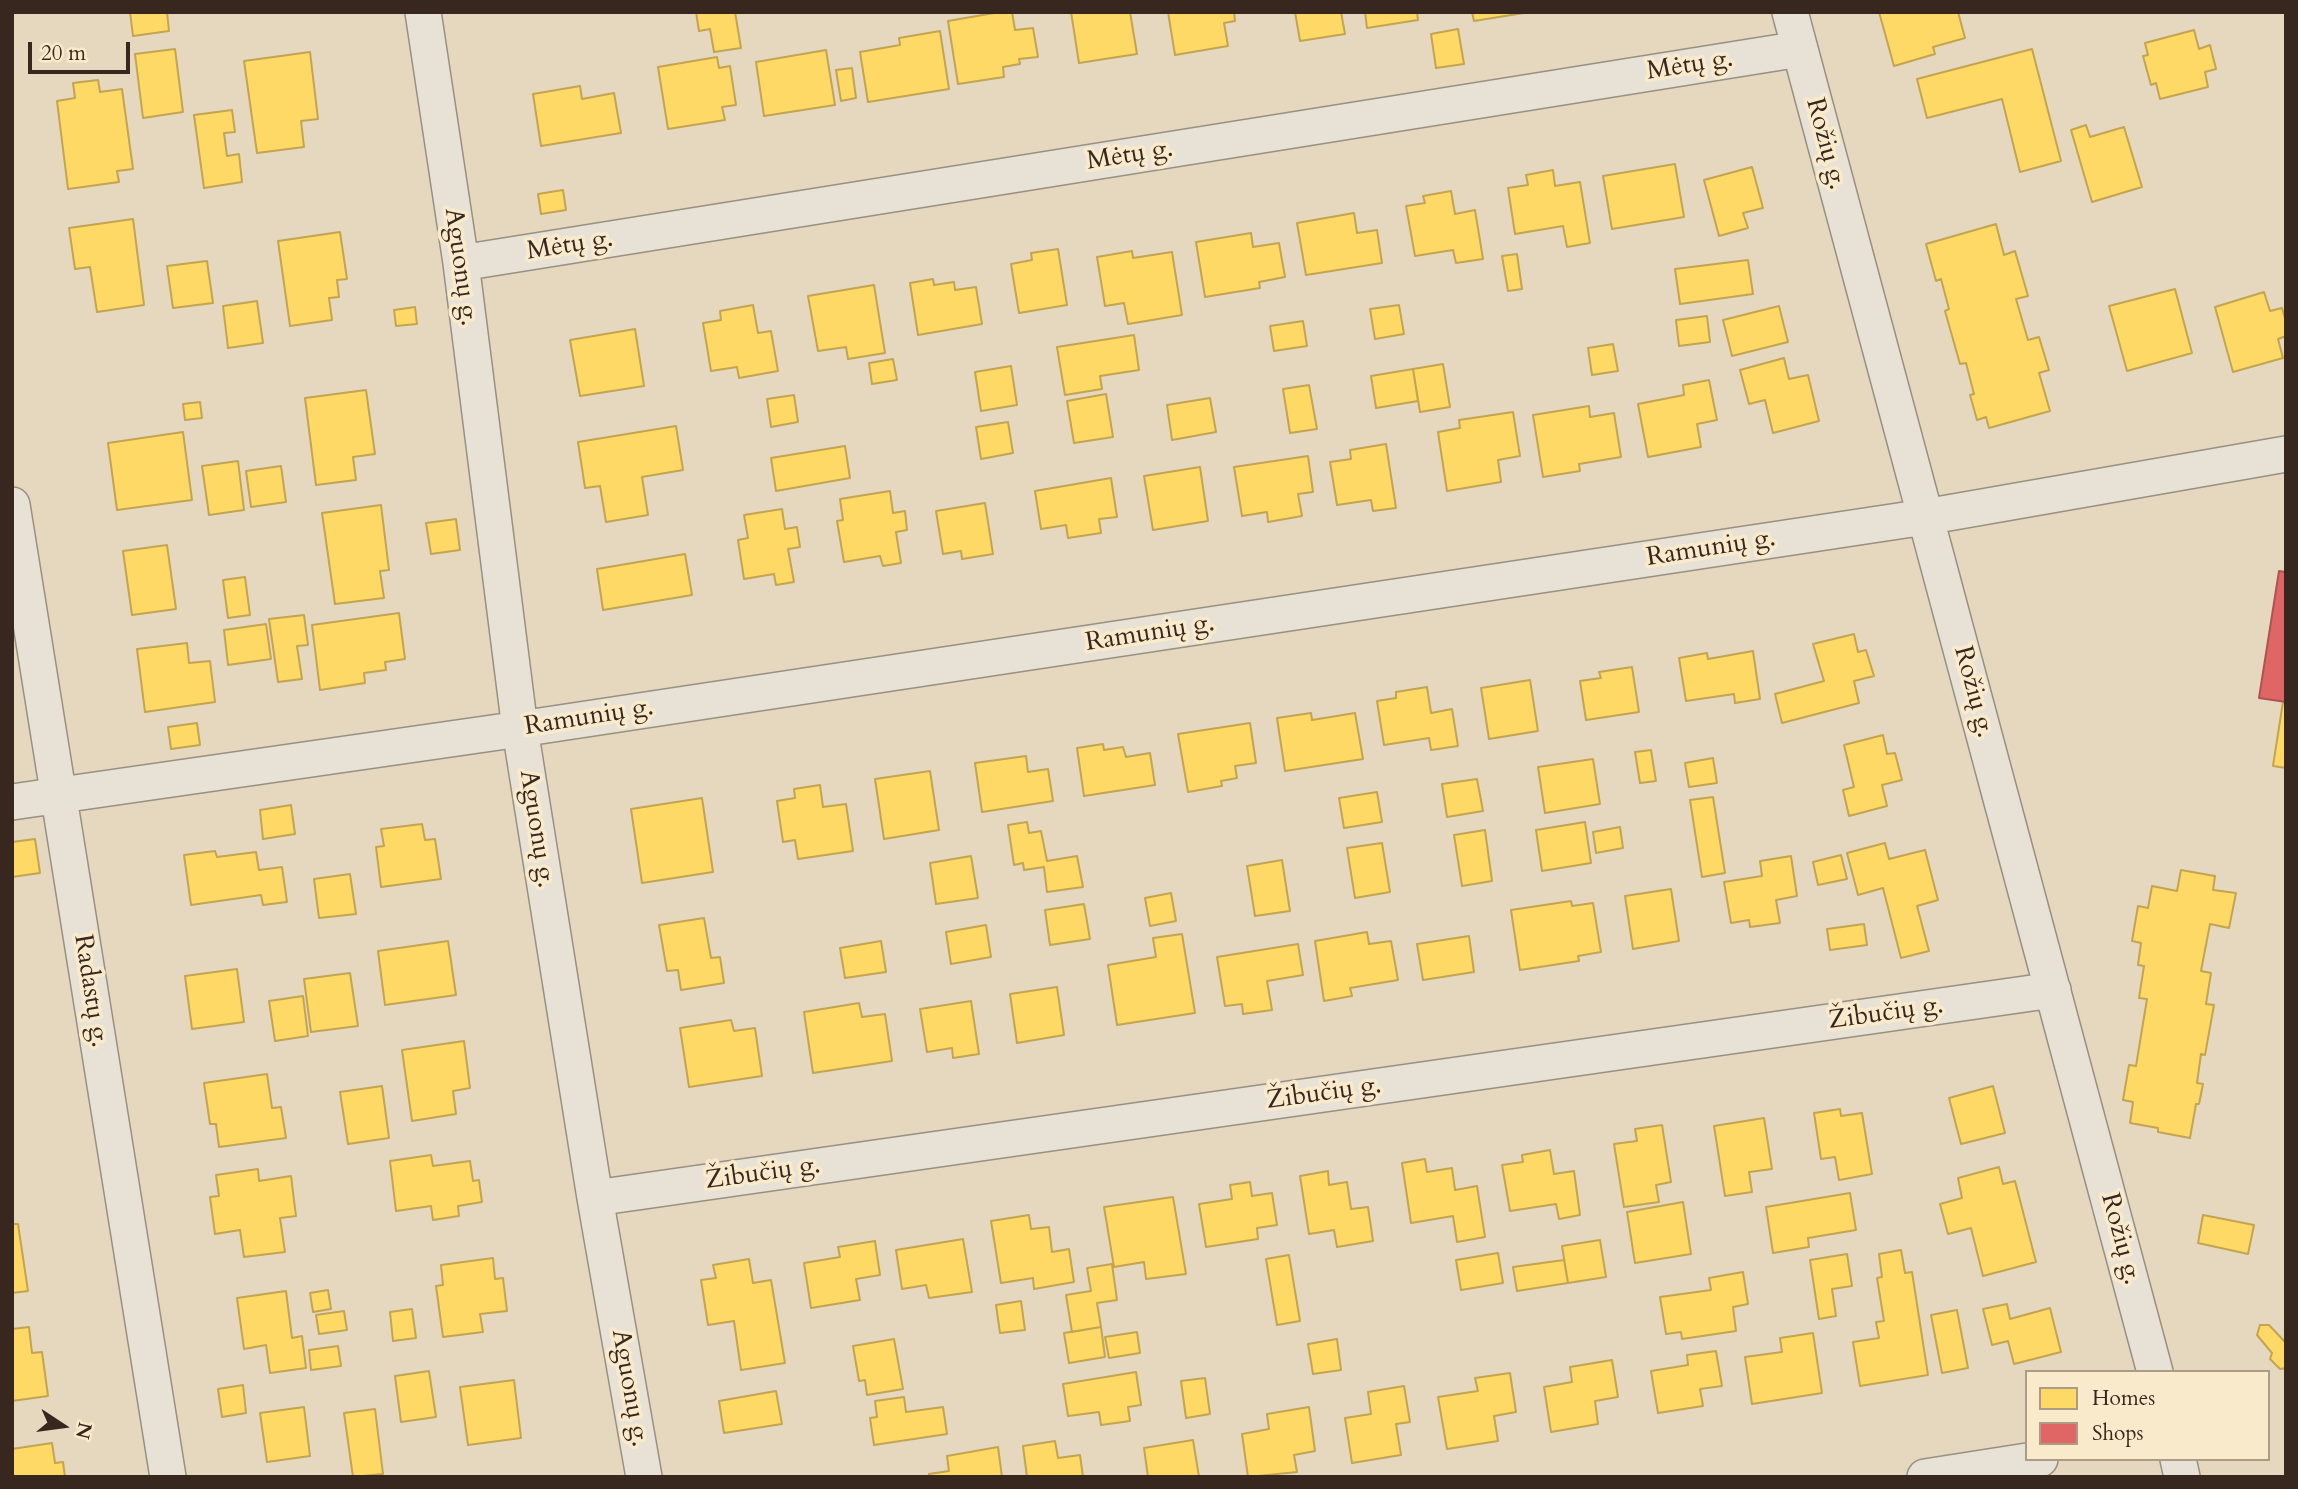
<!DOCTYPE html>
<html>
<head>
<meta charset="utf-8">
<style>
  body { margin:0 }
  #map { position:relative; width:2298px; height:1489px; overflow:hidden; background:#e5d8bf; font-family:Cardo,serif }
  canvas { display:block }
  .frame { position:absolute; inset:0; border:14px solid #37271f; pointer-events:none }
  .legend { position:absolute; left:2025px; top:1370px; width:245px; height:91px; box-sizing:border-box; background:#f8eacb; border:2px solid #ab9c86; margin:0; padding:9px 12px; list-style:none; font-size:21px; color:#37271f }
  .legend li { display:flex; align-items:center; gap:14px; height:35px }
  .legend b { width:35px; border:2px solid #ab9c86 }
  .north { position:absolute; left:28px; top:1391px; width:70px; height:70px; -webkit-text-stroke:5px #f8eacb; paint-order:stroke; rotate:103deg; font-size:19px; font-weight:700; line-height:28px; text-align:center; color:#37271f }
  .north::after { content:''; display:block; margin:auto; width:24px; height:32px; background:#37271f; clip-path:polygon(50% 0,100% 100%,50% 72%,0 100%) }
  .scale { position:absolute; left:28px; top:42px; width:102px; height:32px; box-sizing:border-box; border:4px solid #37271f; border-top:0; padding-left:9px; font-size:21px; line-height:24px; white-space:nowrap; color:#37271f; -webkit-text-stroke:5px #f8eacb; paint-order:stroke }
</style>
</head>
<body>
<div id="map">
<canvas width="2298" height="1489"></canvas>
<div class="frame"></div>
<ul class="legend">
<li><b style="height:19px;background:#ffd966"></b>Homes</li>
<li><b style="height:19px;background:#e06666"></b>Shops</li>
</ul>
<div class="north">N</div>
<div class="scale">20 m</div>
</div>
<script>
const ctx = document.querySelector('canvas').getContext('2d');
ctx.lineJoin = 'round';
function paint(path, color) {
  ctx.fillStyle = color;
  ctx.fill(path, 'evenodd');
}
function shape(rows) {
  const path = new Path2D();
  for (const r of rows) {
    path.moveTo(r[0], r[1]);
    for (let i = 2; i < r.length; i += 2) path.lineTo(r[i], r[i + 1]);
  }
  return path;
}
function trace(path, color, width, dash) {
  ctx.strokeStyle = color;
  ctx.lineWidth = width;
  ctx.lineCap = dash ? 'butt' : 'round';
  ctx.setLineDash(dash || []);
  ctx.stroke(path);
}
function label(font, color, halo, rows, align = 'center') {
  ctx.font = font + ' Cardo,serif';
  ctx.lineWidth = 7;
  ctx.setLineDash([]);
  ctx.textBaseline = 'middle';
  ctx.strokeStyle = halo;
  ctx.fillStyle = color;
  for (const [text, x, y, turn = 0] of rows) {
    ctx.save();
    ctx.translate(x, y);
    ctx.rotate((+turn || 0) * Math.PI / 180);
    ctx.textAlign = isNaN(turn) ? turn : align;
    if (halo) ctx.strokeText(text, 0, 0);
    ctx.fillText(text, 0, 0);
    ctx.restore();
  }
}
const homes = shape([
  [130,12,167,12,169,31,133,36,130,12],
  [696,12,735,12,741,48,714,52,710,29,699,31,696,12],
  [1000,12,1012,12,1015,30,1033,28,1038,57,1019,59,1020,64,1003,67,1004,77,958,84,948,21,1000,12],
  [1071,12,1130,12,1137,54,1079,63,1071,12],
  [1168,12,1234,12,1235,21,1224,23,1228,46,1175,55,1168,12],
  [1295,12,1341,12,1345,34,1300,41,1295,12],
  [1365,12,1417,12,1418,20,1367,28,1365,12],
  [1472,12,1530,12,1474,21,1472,12],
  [1879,12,1958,12,1965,38,1933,47,1935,54,1894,66,1879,12],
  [1458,29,1464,64,1436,68,1431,34,1458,29],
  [2194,30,2199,49,2210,45,2216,69,2205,72,2208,87,2160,99,2156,83,2151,85,2143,56,2148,55,2145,43,2194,30],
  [940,31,949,89,868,102,860,52,900,45,899,38,940,31],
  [175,49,183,112,143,118,135,54,175,49],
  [2032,49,2061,161,2020,172,2002,99,1927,118,1917,79,2032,49],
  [826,50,835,105,764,116,756,62,826,50],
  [310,52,318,119,301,121,304,147,257,153,244,61,310,52],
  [717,57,719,68,730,66,736,105,722,107,725,120,668,129,658,67,717,57],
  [852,68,856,98,841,101,836,70,852,68],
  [98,80,100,92,122,89,133,169,117,171,119,182,68,189,57,101,75,98,73,83,98,80],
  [580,86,582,99,614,93,621,133,541,146,533,94,580,86],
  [232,110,235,132,224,133,227,156,239,154,242,182,204,188,194,115,232,110],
  [2086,125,2090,137,2124,127,2142,187,2092,202,2071,130,2086,125],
  [1675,164,1684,217,1612,229,1603,176,1675,164],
  [1752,167,1763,208,1743,213,1748,228,1719,236,1704,180,1752,167],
  [1553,170,1555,186,1580,182,1590,243,1567,247,1563,226,1515,234,1508,188,1528,185,1526,175,1553,170],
  [563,190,566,210,541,214,538,194,563,190],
  [1451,191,1455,214,1475,210,1483,259,1456,263,1453,250,1415,256,1406,206,1425,203,1423,196,1451,191],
  [1354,213,1357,233,1377,230,1382,263,1306,275,1297,223,1354,213],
  [133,219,144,305,97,312,90,267,75,269,69,228,133,219],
  [1996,224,2004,255,2015,251,2028,296,2016,299,2028,340,2039,337,2049,370,2039,373,2050,411,1989,428,1986,417,1977,420,1970,395,1974,394,1966,363,1960,364,1945,311,1949,309,1941,279,1936,281,1926,244,1996,224],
  [340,232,347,279,337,280,339,297,329,298,332,320,290,326,278,241,340,232],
  [1251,233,1253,247,1279,243,1285,277,1259,282,1260,288,1205,297,1196,242,1251,233],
  [1058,249,1067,305,1019,313,1011,264,1032,260,1031,253,1058,249],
  [1132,251,1133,258,1172,252,1182,315,1128,324,1124,303,1105,306,1097,257,1132,251],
  [1517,254,1522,289,1508,291,1502,256,1517,254],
  [1748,260,1753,294,1680,304,1675,269,1748,260],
  [207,261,213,303,173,308,167,266,207,261],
  [933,279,934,285,954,282,955,290,976,287,982,324,918,335,910,283,933,279],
  [874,285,885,353,848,359,846,347,818,351,808,296,874,285],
  [2175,289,2192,353,2127,371,2109,306,2175,289],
  [2264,292,2270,311,2282,308,2286,322,2286,336,2278,339,2283,358,2233,372,2215,307,2264,292],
  [257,301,263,343,228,348,223,306,257,301],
  [753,305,758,333,771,331,778,371,739,378,737,367,711,371,703,323,721,320,720,311,753,305],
  [1399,305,1404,334,1375,339,1370,309,1399,305],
  [1779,306,1788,342,1732,356,1723,320,1779,306],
  [415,307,417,324,396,326,394,310,415,307],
  [1707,316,1710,342,1679,346,1676,320,1707,316],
  [1303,321,1307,346,1274,351,1270,326,1303,321],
  [635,329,644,386,580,396,570,340,635,329],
  [1134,335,1139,370,1100,376,1102,389,1065,395,1057,347,1134,335],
  [1613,344,1618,371,1592,375,1588,348,1613,344],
  [1784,358,1789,379,1808,375,1819,421,1773,433,1765,400,1749,404,1740,370,1784,358],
  [893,359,897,380,872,384,869,363,893,359],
  [1443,364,1450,407,1420,412,1413,369,1443,364],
  [1011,366,1017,405,981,411,975,372,1011,366],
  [1413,369,1418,401,1376,408,1371,376,1413,369],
  [1709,380,1717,420,1697,424,1701,447,1648,457,1638,404,1684,395,1683,385,1709,380],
  [1309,385,1317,429,1290,433,1283,389,1309,385],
  [366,390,375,454,353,457,356,480,316,485,305,398,366,390],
  [1106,394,1113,437,1074,443,1067,401,1106,394],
  [794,395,798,422,771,427,767,399,794,395],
  [1210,398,1216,432,1172,440,1167,405,1210,398],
  [200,402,202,418,185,420,183,404,200,402],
  [1589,406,1590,417,1614,413,1621,457,1579,464,1580,471,1543,477,1533,415,1589,406],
  [1513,412,1520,456,1498,460,1501,482,1447,491,1438,432,1460,428,1459,420,1513,412],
  [1008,422,1013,453,981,459,976,427,1008,422],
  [676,426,683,470,642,477,648,515,606,522,600,486,585,488,578,442,676,426],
  [183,432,192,500,117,510,108,443,183,432],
  [1386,444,1396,508,1373,511,1371,500,1337,505,1330,462,1351,459,1350,450,1386,444],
  [845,446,850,478,776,491,771,458,845,446],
  [1308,456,1313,492,1298,494,1302,516,1268,522,1267,512,1242,516,1234,467,1308,456],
  [238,461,244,510,209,515,202,466,238,461],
  [281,466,286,502,251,507,246,471,281,466],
  [1200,467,1208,521,1153,530,1144,476,1200,467],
  [1111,478,1117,517,1099,519,1101,533,1068,538,1066,525,1041,529,1035,491,1111,478],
  [890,491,893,513,905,511,907,530,896,532,901,563,883,566,880,556,844,562,837,521,843,520,840,499,890,491],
  [985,503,993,554,962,559,961,551,943,554,936,511,985,503],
  [381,505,389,570,380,571,384,598,335,604,322,513,381,505],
  [782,509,785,529,797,527,800,547,788,549,794,582,776,585,774,574,744,579,738,540,748,538,744,515,782,509],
  [456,519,460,550,431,554,426,523,456,519],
  [167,545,176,609,132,615,123,551,167,545],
  [685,554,692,595,603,610,597,569,685,554],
  [245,577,250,615,228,618,223,580,245,577],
  [399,613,405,659,385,662,386,670,364,673,365,683,320,690,312,625,399,613],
  [304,615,308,645,297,646,302,679,278,682,269,619,304,615],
  [266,624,271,659,228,665,224,630,266,624],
  [1854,634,1858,652,1866,650,1874,676,1854,681,1859,703,1782,723,1775,694,1824,681,1813,644,1854,634],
  [187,643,189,663,210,661,215,702,145,712,137,649,187,643],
  [1753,651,1760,699,1735,703,1734,694,1686,701,1679,658,1707,653,1708,659,1753,651],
  [1632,667,1639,712,1586,720,1580,681,1601,678,1599,672,1632,667],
  [1530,680,1538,731,1489,739,1481,688,1530,680],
  [1427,687,1431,713,1452,709,1458,746,1431,750,1429,738,1384,745,1377,701,1396,698,1396,692,1427,687],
  [2283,702,2286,702,2286,768,2273,766,2283,702],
  [1311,713,1312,720,1355,713,1363,759,1285,771,1277,718,1311,713],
  [197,723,200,745,171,749,168,727,197,723],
  [1250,723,1256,763,1235,766,1237,778,1221,781,1222,786,1188,792,1178,734,1250,723],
  [1883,735,1887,754,1895,753,1902,780,1882,785,1887,806,1849,816,1843,790,1854,787,1844,745,1883,735],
  [1103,744,1104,750,1123,747,1126,757,1150,753,1155,785,1084,796,1077,748,1103,744],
  [1651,750,1656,781,1640,783,1635,752,1651,750],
  [1026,756,1028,772,1048,769,1053,801,982,812,975,763,1026,756],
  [1713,758,1717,783,1689,787,1685,763,1713,758],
  [1593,759,1600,804,1545,813,1538,767,1593,759],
  [930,771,939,830,884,839,875,779,930,771],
  [1477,779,1483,811,1447,817,1442,784,1477,779],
  [820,785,823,807,846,804,853,851,798,859,795,840,783,842,777,801,795,798,794,789,820,785],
  [1377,792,1382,822,1344,828,1339,798,1377,792],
  [1713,797,1725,873,1702,877,1690,800,1713,797],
  [702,798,713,872,642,883,631,809,702,798],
  [291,805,295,834,263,839,260,810,291,805],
  [1027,822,1029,833,1041,831,1047,861,1077,856,1083,887,1047,892,1044,867,1024,870,1023,863,1014,865,1008,825,1027,822],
  [1585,822,1591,863,1542,871,1536,830,1585,822],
  [422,824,425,840,435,839,441,879,381,887,376,847,384,846,381,829,422,824],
  [1620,827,1623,848,1596,853,1593,832,1620,827],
  [1485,830,1492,881,1462,886,1454,835,1485,830],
  [35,839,40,873,12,877,12,842,35,839],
  [1382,843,1390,892,1355,898,1347,848,1382,843],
  [1885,843,1889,859,1925,850,1938,900,1917,906,1929,951,1901,958,1883,888,1858,895,1847,853,1885,843],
  [215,851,217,857,256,852,259,870,282,867,287,902,263,905,261,895,191,905,184,855,215,851],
  [1841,855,1847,879,1818,885,1813,862,1841,855],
  [971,856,978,898,936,904,930,863,971,856],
  [1791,856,1797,896,1776,900,1780,923,1750,927,1749,920,1731,923,1724,882,1762,876,1760,861,1791,856],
  [1282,860,1290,911,1255,916,1247,866,1282,860],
  [2181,870,2215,876,2213,890,2236,893,2229,928,2210,924,2201,971,2211,973,2206,1004,2214,1005,2205,1055,2201,1054,2197,1083,2203,1084,2199,1104,2196,1104,2190,1138,2158,1132,2158,1128,2130,1123,2133,1102,2123,1100,2129,1065,2136,1066,2147,999,2139,998,2144,966,2138,965,2141,943,2132,941,2138,906,2148,908,2152,886,2177,891,2181,870],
  [350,874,356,914,319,918,314,879,350,874],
  [1671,889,1679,941,1633,949,1625,896,1671,889],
  [1171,893,1176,921,1150,926,1145,898,1171,893],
  [1571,901,1572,906,1593,903,1601,952,1578,956,1579,961,1520,970,1511,910,1571,901],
  [1084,904,1090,939,1050,945,1045,910,1084,904],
  [704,918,711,958,720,957,724,983,681,990,678,970,667,971,659,925,704,918],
  [1864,924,1867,945,1830,950,1827,929,1864,924],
  [986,925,991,957,951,964,946,932,986,925],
  [1367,932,1369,944,1391,941,1398,980,1350,988,1352,996,1324,1001,1315,941,1367,932],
  [1182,934,1195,1013,1117,1025,1108,965,1156,957,1153,938,1182,934],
  [1469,936,1474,972,1423,980,1417,944,1469,936],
  [448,941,456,995,385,1005,378,951,448,941],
  [881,941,886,972,845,978,840,948,881,941],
  [1298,944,1303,975,1267,981,1272,1010,1243,1014,1242,1004,1225,1006,1217,957,1298,944],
  [237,969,244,1022,192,1029,185,976,237,969],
  [350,973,358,1026,311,1032,304,979,350,973],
  [1057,987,1064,1035,1017,1043,1010,994,1057,987],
  [303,996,308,1036,275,1041,269,1001,303,996],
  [971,1001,979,1054,953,1058,952,1048,927,1052,920,1009,971,1001],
  [859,1003,862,1017,885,1014,892,1061,813,1073,804,1012,859,1003],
  [731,1020,734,1031,755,1028,762,1076,689,1087,680,1028,731,1020],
  [464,1041,470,1088,453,1091,456,1114,412,1121,402,1050,464,1041],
  [267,1074,272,1108,281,1107,286,1138,219,1147,216,1124,210,1124,204,1083,267,1074],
  [382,1086,389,1138,348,1144,340,1092,382,1086],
  [1993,1086,2005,1133,1961,1144,1949,1098,1993,1086],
  [1840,1109,1841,1116,1862,1113,1872,1174,1839,1180,1835,1157,1821,1159,1814,1113,1840,1109],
  [1764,1118,1772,1169,1749,1172,1752,1192,1725,1196,1714,1126,1764,1118],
  [1662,1125,1671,1182,1656,1185,1659,1202,1624,1207,1614,1144,1637,1141,1635,1129,1662,1125],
  [1550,1150,1554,1174,1574,1171,1580,1215,1559,1219,1556,1204,1510,1211,1502,1165,1523,1162,1522,1155,1550,1150],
  [431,1155,433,1166,470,1161,473,1181,479,1180,482,1202,458,1206,459,1216,433,1220,431,1206,396,1211,390,1161,431,1155],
  [1425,1159,1427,1172,1452,1168,1455,1190,1477,1186,1485,1237,1457,1242,1453,1216,1411,1223,1402,1163,1425,1159],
  [1999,1167,2003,1184,2015,1181,2036,1262,1983,1276,1971,1228,1948,1234,1940,1204,1962,1198,1958,1178,1999,1167],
  [258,1169,259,1181,291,1176,296,1216,280,1218,285,1252,244,1257,240,1230,215,1234,210,1197,219,1196,216,1175,258,1169],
  [1328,1171,1329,1185,1347,1182,1351,1209,1368,1207,1373,1241,1337,1247,1334,1230,1309,1234,1300,1176,1328,1171],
  [1250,1182,1252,1196,1272,1193,1277,1225,1257,1228,1258,1239,1206,1247,1199,1204,1232,1199,1230,1185,1250,1182],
  [1850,1193,1856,1230,1808,1238,1809,1247,1773,1253,1766,1207,1850,1193],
  [1173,1197,1186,1274,1146,1279,1144,1262,1114,1267,1104,1207,1173,1197],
  [1683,1202,1691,1254,1635,1263,1627,1212,1683,1202],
  [1029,1215,1031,1229,1049,1227,1052,1252,1069,1249,1074,1282,1034,1289,1033,1278,1001,1283,991,1221,1029,1215],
  [2203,1215,2254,1225,2248,1254,2198,1243,2203,1215],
  [12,1224,18,1224,28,1291,12,1293,12,1224],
  [963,1239,972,1292,929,1298,926,1285,902,1289,896,1250,963,1239],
  [1600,1240,1606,1277,1568,1283,1562,1246,1600,1240],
  [875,1241,880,1275,856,1279,860,1300,811,1308,804,1263,840,1257,838,1247,875,1241],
  [1901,1250,1905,1273,1912,1272,1928,1375,1860,1386,1853,1342,1879,1338,1876,1322,1884,1321,1877,1278,1882,1277,1879,1254,1901,1250],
  [1498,1253,1503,1283,1461,1290,1456,1260,1498,1253],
  [1847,1254,1852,1286,1832,1289,1836,1316,1819,1319,1810,1260,1847,1254],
  [1289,1255,1300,1321,1277,1325,1266,1259,1289,1255],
  [493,1258,495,1279,503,1278,507,1311,480,1314,483,1332,443,1337,436,1286,443,1285,441,1265,493,1258],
  [749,1259,753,1283,771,1280,785,1363,741,1370,734,1321,708,1325,701,1280,716,1278,713,1265,749,1259],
  [1564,1260,1568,1283,1517,1291,1513,1267,1564,1260],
  [1112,1264,1117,1300,1097,1303,1101,1327,1072,1332,1066,1295,1091,1291,1087,1268,1112,1264],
  [1743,1272,1748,1304,1733,1307,1736,1331,1682,1339,1681,1332,1666,1334,1660,1297,1711,1290,1709,1278,1743,1272],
  [328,1290,331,1309,313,1312,310,1293,328,1290],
  [286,1291,292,1338,302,1336,306,1368,270,1373,266,1345,244,1349,237,1298,286,1291],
  [1021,1301,1025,1330,1000,1333,996,1305,1021,1301],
  [2007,1304,2010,1319,2050,1308,2061,1352,2014,1364,2008,1341,1992,1345,1983,1309,2007,1304],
  [412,1309,416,1338,393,1341,390,1312,412,1309],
  [1957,1310,1968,1368,1942,1373,1931,1315,1957,1310],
  [344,1311,347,1330,319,1334,316,1315,344,1311],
  [2260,1325,2269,1325,2286,1343,2286,1368,2280,1369,2270,1359,2272,1353,2257,1335,2260,1325],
  [29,1327,32,1353,42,1352,48,1396,12,1401,12,1329,29,1327],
  [1101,1327,1105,1357,1069,1363,1064,1333,1101,1327],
  [1137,1332,1140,1353,1109,1358,1105,1337,1137,1332],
  [1813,1333,1822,1393,1752,1404,1745,1357,1782,1352,1780,1338,1813,1333],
  [894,1339,903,1389,867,1395,865,1380,859,1381,853,1346,894,1339],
  [1337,1339,1341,1370,1313,1374,1308,1344,1337,1339],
  [338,1346,341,1366,311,1370,309,1350,338,1346],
  [1716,1351,1722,1386,1700,1389,1703,1406,1658,1413,1651,1371,1688,1365,1687,1355,1716,1351],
  [1612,1360,1618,1397,1595,1401,1598,1424,1551,1432,1544,1387,1572,1382,1570,1367,1612,1360],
  [429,1371,436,1417,401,1422,395,1376,429,1371],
  [1136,1372,1141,1405,1128,1407,1130,1421,1101,1425,1099,1412,1068,1416,1063,1384,1136,1372],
  [1510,1373,1516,1412,1494,1416,1498,1441,1447,1449,1438,1397,1478,1391,1475,1378,1510,1373],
  [1205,1378,1210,1414,1186,1418,1181,1381,1205,1378],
  [514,1380,521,1438,468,1445,460,1387,514,1380],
  [243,1385,246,1413,222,1417,218,1389,243,1385],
  [1404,1386,1410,1422,1396,1424,1401,1455,1352,1463,1345,1418,1371,1414,1368,1392,1404,1386],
  [776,1391,782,1424,724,1433,719,1401,776,1391],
  [904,1397,906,1412,943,1407,947,1434,874,1445,870,1418,877,1417,875,1401,904,1397],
  [304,1407,310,1456,267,1462,260,1413,304,1407],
  [1309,1407,1315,1451,1294,1455,1297,1472,1248,1477,1242,1434,1269,1429,1267,1414,1309,1407],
  [375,1409,383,1474,353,1477,344,1413,375,1409],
  [1193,1440,1199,1477,1148,1477,1144,1448,1193,1440],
  [1055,1441,1058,1458,1080,1455,1083,1477,1027,1477,1023,1446,1055,1441],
  [52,1443,55,1463,63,1462,65,1477,12,1477,12,1449,52,1443],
  [998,1447,1002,1477,929,1477,929,1474,949,1471,947,1456,998,1447]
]);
const shops = shape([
  [2279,571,2286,572,2286,702,2259,698,2279,571]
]);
const minor = shape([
  [423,12,461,263,520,729,595,1198,644,1477],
  [1790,12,2155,1372],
  [461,263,1800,49],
  [12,505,168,1477],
  [12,802,520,729,1925,517,2286,454],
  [595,1198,2053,990],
  [2178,1459,2182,1477],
  [1925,1477,2040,1459]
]);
const streetNames = [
  ["Mėtų g.",1690,66,-9],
  ["Rožių g.",1825,144,75],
  ["Mėtų g.",1130,156,-9],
  ["Mėtų g.",570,246,-9],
  ["Aguonų g.",460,267,82],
  ["Ramunių g.",1711,549,-9],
  ["Ramunių g.",1150,634,-9],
  ["Rožių g.",1973,692,75],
  ["Ramunių g.",589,718,-9],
  ["Aguonų g.",536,829,81],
  ["Radastų g.",90,991,81],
  ["Žibučių g.",1886,1014,-8],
  ["Žibučių g.",1324,1094,-8],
  ["Žibučių g.",763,1174,-8],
  ["Rožių g.",2120,1239,75],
  ["Aguonų g.",629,1388,80]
];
paint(homes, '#ffd966');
trace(homes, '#c3a451', 2);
paint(shops, '#e06666');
trace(shops, '#ad5351', 2);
trace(minor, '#999081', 38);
trace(minor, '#e8e2d6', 35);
label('26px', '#37271f', '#f8eacb', streetNames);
</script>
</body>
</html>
